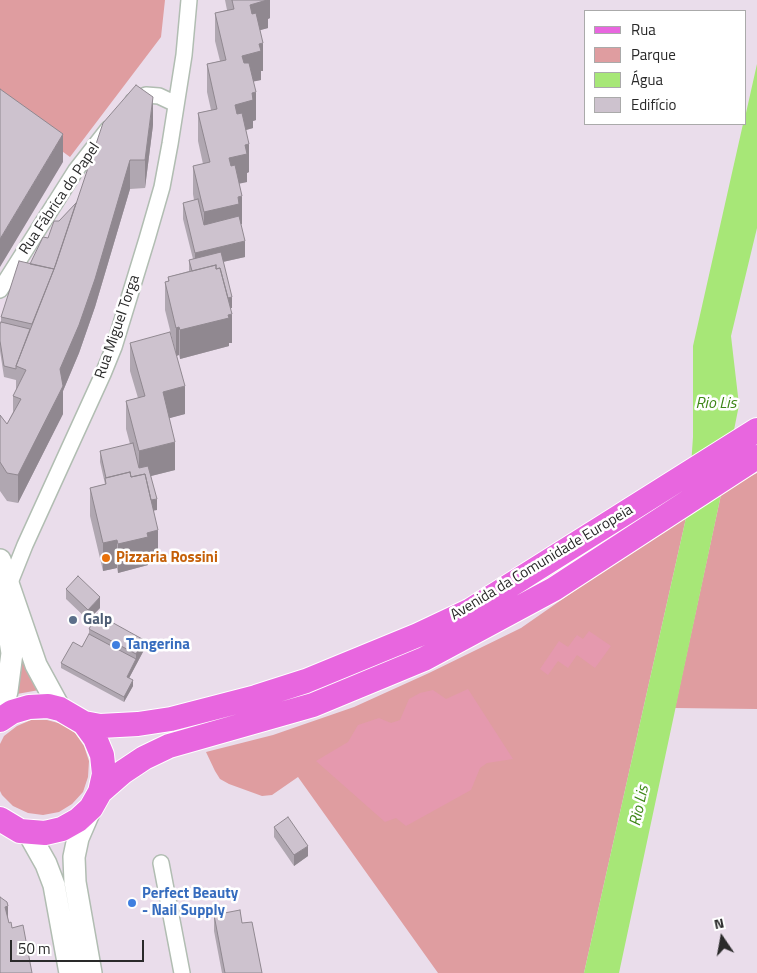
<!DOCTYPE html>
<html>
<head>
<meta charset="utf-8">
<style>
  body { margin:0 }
  #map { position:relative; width:757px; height:973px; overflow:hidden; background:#eaddeb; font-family:"Titillium Web",sans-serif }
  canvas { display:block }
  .legend { position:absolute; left:584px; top:10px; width:162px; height:115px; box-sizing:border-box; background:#fff; border:1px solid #aaa; margin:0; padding:6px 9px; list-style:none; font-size:15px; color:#2a2a2a }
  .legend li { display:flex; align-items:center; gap:10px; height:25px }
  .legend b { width:25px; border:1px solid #aaa }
  .north { position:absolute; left:697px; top:913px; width:50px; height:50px; -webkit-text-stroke:4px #fff; paint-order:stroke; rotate:348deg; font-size:14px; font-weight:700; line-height:20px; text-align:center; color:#2a2a2a }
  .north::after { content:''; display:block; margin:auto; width:18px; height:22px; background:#2a2a2a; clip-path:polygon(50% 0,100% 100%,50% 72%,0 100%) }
  .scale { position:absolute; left:10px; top:940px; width:134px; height:22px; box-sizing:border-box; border:2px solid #2a2a2a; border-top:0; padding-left:6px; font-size:15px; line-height:18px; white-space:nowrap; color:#2a2a2a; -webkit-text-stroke:4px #fff; paint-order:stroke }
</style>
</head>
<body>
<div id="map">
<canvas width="757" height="973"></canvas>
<ul class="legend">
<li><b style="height:6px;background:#e866df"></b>Rua</li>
<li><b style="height:14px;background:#df9da0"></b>Parque</li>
<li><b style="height:14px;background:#a7e777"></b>Água</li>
<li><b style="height:14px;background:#cdc2ce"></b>Edifício</li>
</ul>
<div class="north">N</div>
<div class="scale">50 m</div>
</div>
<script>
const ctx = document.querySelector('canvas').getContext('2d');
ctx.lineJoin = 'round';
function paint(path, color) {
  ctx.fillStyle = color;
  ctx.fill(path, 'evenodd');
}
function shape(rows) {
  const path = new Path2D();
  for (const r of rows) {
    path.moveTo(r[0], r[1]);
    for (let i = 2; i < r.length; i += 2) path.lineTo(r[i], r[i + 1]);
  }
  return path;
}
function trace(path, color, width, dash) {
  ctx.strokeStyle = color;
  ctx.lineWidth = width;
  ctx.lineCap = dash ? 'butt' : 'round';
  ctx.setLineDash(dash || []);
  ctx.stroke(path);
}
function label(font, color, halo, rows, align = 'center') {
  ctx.font = font + ' "Titillium Web",sans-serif';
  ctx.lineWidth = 5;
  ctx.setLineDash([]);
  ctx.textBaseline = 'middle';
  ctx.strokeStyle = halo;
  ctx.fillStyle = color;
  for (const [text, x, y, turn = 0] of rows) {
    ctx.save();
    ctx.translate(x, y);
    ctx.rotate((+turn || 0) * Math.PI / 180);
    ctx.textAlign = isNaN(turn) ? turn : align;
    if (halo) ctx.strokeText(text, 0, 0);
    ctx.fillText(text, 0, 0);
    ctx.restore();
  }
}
const green = shape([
  [0,0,165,0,161,37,70,157,0,106],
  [757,473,757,709,675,708,722,490],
  [688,509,584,973,438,973,298,777,272,795,262,796,229,784,220,779,215,771,206,752,273,735,354,707,429,673,521,628,633,550],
  [21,654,39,690,17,694,21,672],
  [31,720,47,720,62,724,75,733,84,746,89,761,88,777,83,792,72,804,59,812,43,815,28,813,13,806,2,795,0,791,0,744,4,736,17,726]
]);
const pitch = shape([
  [589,631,611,646,595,668,577,655,568,668,558,661,548,675,540,669,559,641,568,647,577,635,583,639],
  [468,689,513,759,487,763,480,768,471,790,406,826,396,818,385,822,316,761,348,742,358,725,379,718,391,723,400,720,409,699,420,693,433,690,446,699]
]);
const water = shape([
  [757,64,757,228,731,336,739,405,722,490,619,973,584,973,688,509,693,437,693,346,743,124,746,124,746,113]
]);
const minor = shape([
  [133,101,146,95,159,96,176,104],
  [0,290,76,170,108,129],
  [9,585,25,545,103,374,114,347,147,239,162,187,170,144,184,55,189,0],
  [161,863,182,973]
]);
const secondary = shape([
  [0,560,36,665,60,709],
  [0,719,7,691,12,653,8,628,1,601],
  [91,808,78,838,74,857,75,882,91,973],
  [28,832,46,864,54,885,70,973]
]);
const primary = shape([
  [0,720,12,712,29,707,48,706,60,709,84,723,95,738,102,755,104,774,100,792,91,808,78,820,62,829,45,833,20,831,0,819],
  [84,723,100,726,138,724,171,719,256,697,306,681,418,635,471,610,757,430],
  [100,792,123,772,144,758,169,746,313,705,424,659,554,589,757,457]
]);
const wall = shape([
  [225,0,270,0,270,18,268,19,268,28,260,30,263,71,261,71,261,80,253,81,256,120,253,121,253,128,246,130,249,172,247,173,247,182,239,183,242,224,241,224,245,257,223,262,232,308,230,308,232,343,229,343,229,346,180,359,179,355,176,356,185,414,169,418,175,470,151,476,157,510,153,510,158,559,148,561,148,565,118,573,117,568,103,571,90,516,90,488,105,484,100,462,100,451,130,444,126,429,126,401,138,398,130,371,130,343,176,354,165,310,165,282,168,281,168,277,189,271,189,260,193,259,183,219,183,203,194,200,193,194,193,166,203,164,198,141,198,113,211,110,207,92,207,64,220,61,215,41,215,13,227,10],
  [153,125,145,188,130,189,95,307,79,353,63,391,63,414,18,503,7,501,0,491,0,415,7,424,13,412,13,396,16,391,16,380,4,377,0,351,0,324,1,322,1,317,30,264,48,238,59,221],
  [66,589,100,608,88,620,66,599],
  [89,629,144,650,129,678,133,686,124,702,61,668,61,663,82,647,89,634],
  [274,827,308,856,294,866,274,837],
  [214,915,242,923,262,973,222,973,214,931]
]);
const shadedWall = shape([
  [265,0,270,0,270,18,268,19,268,28,250,33,250,5],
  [263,43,263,71,261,71,261,80,242,84,242,56,259,44],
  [256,92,256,120,253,121,253,128,235,133,235,105,252,93],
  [153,97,153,125,145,188,145,160],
  [63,134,63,162,0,267,0,239],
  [249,144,249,172,247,173,247,182,229,186,229,158,245,145],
  [130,160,130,189,95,307,79,353,63,391,63,414,18,503,18,475,60,369],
  [242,196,242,224,204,240,204,212],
  [245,241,245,257,195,268,195,253],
  [232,297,232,308,224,309,224,299],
  [232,314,232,343,229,343,229,346,180,359,180,330],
  [179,327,179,355,176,356,176,328],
  [185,386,185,414,163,420,163,392],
  [175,442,175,470,139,479,139,451],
  [157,499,157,510,147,512,147,501],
  [158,530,158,559,148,561,148,565,118,573,118,544,147,533],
  [117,540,117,568,103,571,103,543],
  [100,597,100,608,88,620,88,610],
  [144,640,144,650,127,682,127,677,136,659,136,654],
  [133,680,133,686,124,702,124,697],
  [308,846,308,856,294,866,294,855],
  [8,906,8,934,5,907]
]);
const building = shape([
  [232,0,267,0,250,5,252,14,256,13,263,43,259,44,261,51,242,56,244,63,249,63,256,92,252,93,253,100,235,105,237,114,242,113,249,144,245,145,247,154,229,158,231,166,235,165,242,196,238,197,239,204,204,212,193,166,210,162,198,113,217,109,207,64,226,60,215,13,234,9,232,0],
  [136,85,153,97,145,160,130,160,95,279,79,325,60,369,63,386,18,475,7,473,0,462,0,415,7,424,21,399,13,396,26,370,16,366,56,264,103,123,136,85],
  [0,89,63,134,0,239,0,89],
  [198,199,204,225,239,216,245,241,195,253,183,203,198,199],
  [76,203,54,269,30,264,43,237,48,238,54,221,59,221,76,203],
  [221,252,232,297,228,298,220,268,216,269,216,265,192,271,189,260,221,252],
  [19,261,54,269,32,324,1,317,19,261],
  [216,265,216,269,220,268,232,314,228,315,229,318,180,330,179,327,176,328,165,282,169,281,168,277,216,265],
  [1,322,30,329,16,366,16,369,4,366,0,341,0,324,1,322],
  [170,332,185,386,163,392,175,442,139,451,126,401,145,396,130,343,170,332],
  [133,443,139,468,148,466,157,499,151,500,145,474,131,477,130,472,106,478,100,451,133,443],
  [130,472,131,477,145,474,158,530,147,533,148,537,118,544,117,540,103,543,90,488,106,484,105,478,130,472],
  [78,576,100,597,88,610,66,589,78,576],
  [97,614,144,640,136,654,89,629,97,614],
  [89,634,136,659,127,677,133,680,124,697,61,663,73,642,82,647,89,634],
  [288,817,308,846,294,855,274,827,288,817],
  [0,897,7,902,8,906,5,907,9,923,11,922,12,928,23,925,32,973,0,973,0,897],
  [240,910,242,923,252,922,262,973,225,973,214,915,240,910]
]);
const markers = [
  [106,558,5,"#e8710a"],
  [73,620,5,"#5c6f8a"],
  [116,645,5,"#3f7fe0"],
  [132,903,5,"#3f7fe0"]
];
const streetNames = [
  ["Rua Fábrica do Papel",60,199,-56],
  ["Rua Miguel Torga",118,327,-71],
  ["Avenida da Comunidade Europeia",542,563,-31]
];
const foodNames = [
  ["Pizzaria Rossini",116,558]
];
const serviceNames = [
  ["Galp",83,620]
];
const shopNames = [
  ["Tangerina",126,645],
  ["Perfect Beauty",142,894],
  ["- Nail Supply",142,911]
];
const waterNames = [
  ["Rio Lis",716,404],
  ["Rio Lis",640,806,-78]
];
paint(green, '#df9da0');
paint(pitch, '#e599ae');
paint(water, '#a7e777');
trace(minor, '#b1bdb2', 18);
trace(secondary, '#b1bdb2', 24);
trace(primary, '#fff', 26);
trace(minor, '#fff', 15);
trace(secondary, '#fff', 21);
trace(primary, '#e866df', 24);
paint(wall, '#b0a7b1');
paint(shadedWall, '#908890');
paint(building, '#cdc2ce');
trace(building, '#908890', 1);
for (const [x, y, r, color] of markers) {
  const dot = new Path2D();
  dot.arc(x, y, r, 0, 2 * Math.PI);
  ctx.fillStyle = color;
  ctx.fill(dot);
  trace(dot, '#fff', 2);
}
label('15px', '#2a2a2a', '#fff', streetNames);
label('bold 15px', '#c56008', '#fff', foodNames, 'left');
label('bold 15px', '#4e5e75', '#fff', serviceNames, 'left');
label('bold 15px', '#366cbe', '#fff', shopNames, 'left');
label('italic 16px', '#3d8616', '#fff', waterNames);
</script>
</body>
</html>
